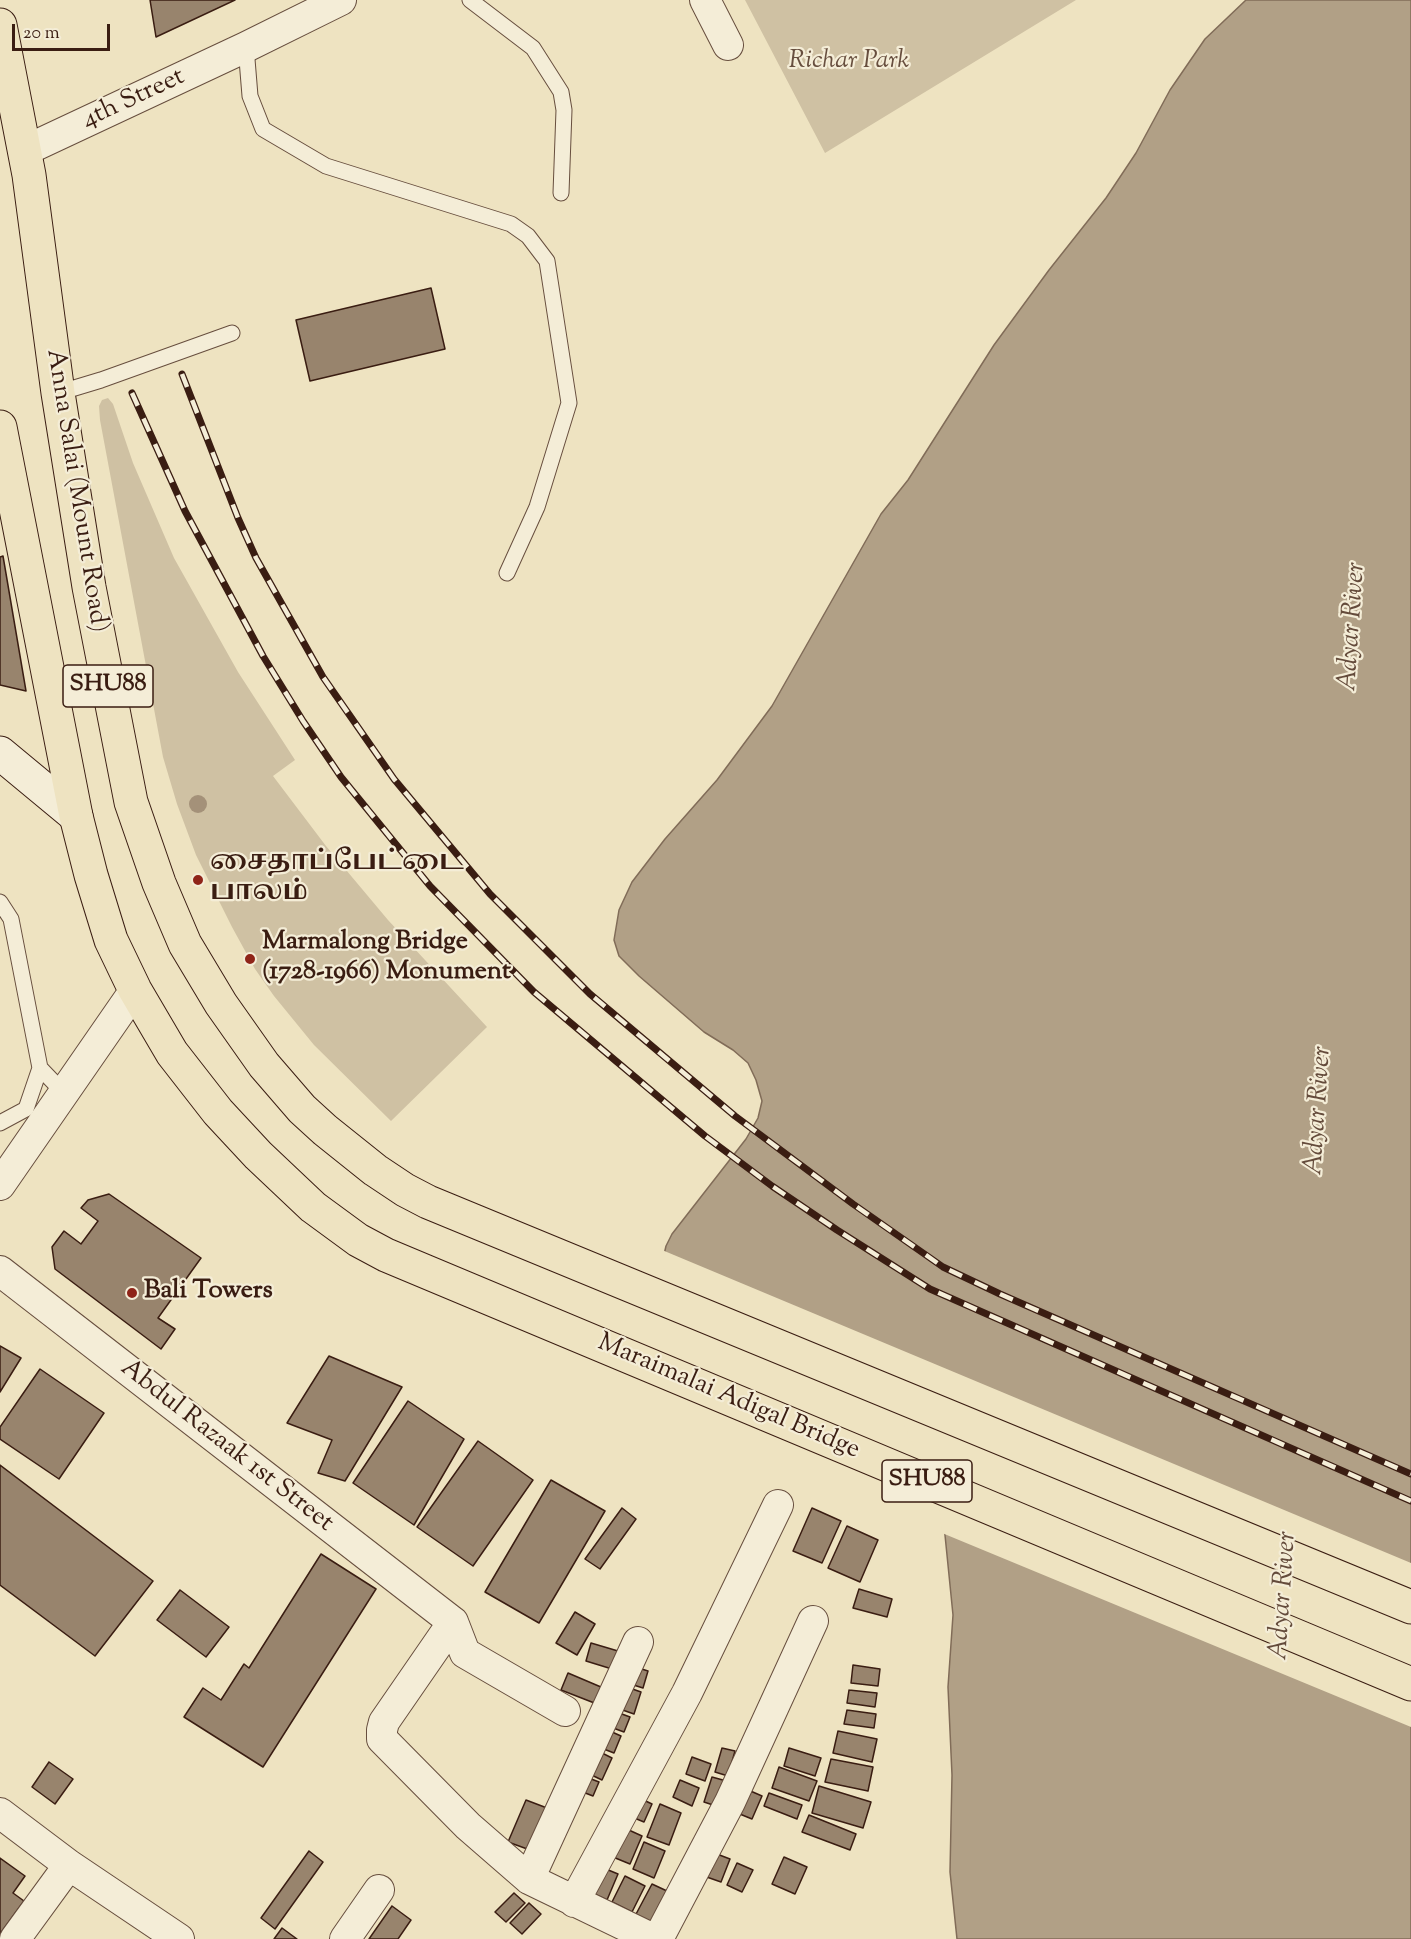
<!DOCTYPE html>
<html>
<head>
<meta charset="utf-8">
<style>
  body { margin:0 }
  #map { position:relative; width:1411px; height:1939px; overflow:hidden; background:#eee3c1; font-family:"Sorts Mill Goudy",serif }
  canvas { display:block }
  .scale { position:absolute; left:12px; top:24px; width:98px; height:27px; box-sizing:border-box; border:3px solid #3a1d12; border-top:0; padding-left:8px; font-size:18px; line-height:21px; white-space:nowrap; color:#3a1d12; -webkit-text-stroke:4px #f4edd7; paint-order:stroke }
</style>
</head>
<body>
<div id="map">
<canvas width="1411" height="1939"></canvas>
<div class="scale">20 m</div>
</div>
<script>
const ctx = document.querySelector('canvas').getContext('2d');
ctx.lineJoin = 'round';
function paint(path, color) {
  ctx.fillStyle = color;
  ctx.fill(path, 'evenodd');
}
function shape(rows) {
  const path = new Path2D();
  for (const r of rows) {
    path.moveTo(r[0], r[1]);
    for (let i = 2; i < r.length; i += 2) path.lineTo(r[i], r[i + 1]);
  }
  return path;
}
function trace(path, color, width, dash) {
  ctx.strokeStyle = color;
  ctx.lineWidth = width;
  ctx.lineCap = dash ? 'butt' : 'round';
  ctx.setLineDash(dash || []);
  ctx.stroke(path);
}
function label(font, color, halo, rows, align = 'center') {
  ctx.font = font + ' "Sorts Mill Goudy","Noto Serif Tamil",serif';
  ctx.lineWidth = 4.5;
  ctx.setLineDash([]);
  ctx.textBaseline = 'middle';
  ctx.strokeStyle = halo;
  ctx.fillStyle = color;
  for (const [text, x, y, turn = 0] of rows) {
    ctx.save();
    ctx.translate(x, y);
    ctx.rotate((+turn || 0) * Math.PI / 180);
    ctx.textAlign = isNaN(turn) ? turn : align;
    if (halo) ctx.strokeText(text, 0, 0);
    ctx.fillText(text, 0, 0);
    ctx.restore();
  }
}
const green = shape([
  [745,0,1076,0,825,153],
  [108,398,113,404,133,463,174,558,238,672,295,760,273,776,326,846,388,920,487,1027,391,1121,314,1045,274,996,255,969,232,927,196,855,177,804,163,757,100,420,99,406,102,400]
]);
const water = shape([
  [1246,0,1411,0,1411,1939,957,1939,950,1872,952,1775,948,1687,953,1615,942,1505,905,1420,663,1259,666,1246,672,1234,746,1139,758,1118,762,1101,756,1080,748,1063,733,1050,704,1032,639,976,619,956,614,940,619,910,632,882,665,839,717,780,772,706,881,514,908,480,994,345,1049,270,1106,198,1136,153,1170,90,1205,39,1246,0]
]);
const pier = shape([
  [662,1250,1411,1563,1411,1727,942,1533,939,1505,903,1422,861,1389,755,1322,670,1278,660,1260]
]);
const building = shape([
  [150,0,235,0,156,37,150,0],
  [431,288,445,349,310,381,296,320,431,288],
  [3,556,26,691,0,685,0,557,3,556],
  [109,1194,201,1258,158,1318,175,1329,161,1349,55,1269,52,1247,64,1231,81,1244,98,1221,81,1208,88,1200,109,1194],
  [0,1346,21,1358,0,1392,0,1346],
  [329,1356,402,1387,345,1481,318,1473,332,1440,287,1423,329,1356],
  [40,1369,104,1413,59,1479,0,1439,0,1427,40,1369],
  [408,1401,464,1439,414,1525,353,1483,408,1401],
  [478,1441,533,1480,473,1566,417,1527,478,1441],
  [0,1465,153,1581,95,1656,0,1585,0,1465],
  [551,1480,605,1511,539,1623,485,1592,551,1480],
  [622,1508,636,1519,600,1569,585,1559,622,1508],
  [812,1508,841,1521,822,1563,793,1551,812,1508],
  [847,1526,878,1540,860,1582,828,1568,847,1526],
  [321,1554,376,1589,263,1767,184,1717,203,1688,221,1700,244,1664,249,1668,321,1554],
  [859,1589,892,1599,887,1617,853,1608,859,1589],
  [180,1590,229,1627,206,1657,157,1620,180,1590],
  [575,1612,595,1624,577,1655,556,1643,575,1612],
  [591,1643,618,1651,612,1669,586,1661,591,1643],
  [629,1665,648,1671,643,1688,624,1682,629,1665],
  [853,1665,880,1669,878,1686,851,1683,853,1665],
  [568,1673,608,1690,602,1706,561,1690,568,1673],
  [621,1685,641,1692,634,1714,614,1707,621,1685],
  [849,1690,877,1693,875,1707,847,1703,849,1690],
  [611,1710,630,1717,624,1732,605,1725,611,1710],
  [847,1710,876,1714,874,1728,844,1724,847,1710],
  [603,1728,621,1736,614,1753,596,1746,603,1728],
  [838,1731,877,1739,872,1762,833,1753,838,1731],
  [722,1748,735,1751,728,1776,715,1772,722,1748],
  [789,1748,821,1758,815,1776,784,1766,789,1748],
  [594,1749,612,1758,602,1780,583,1771,594,1749],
  [692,1757,711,1764,705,1781,686,1774,692,1757],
  [831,1759,873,1767,868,1791,825,1782,831,1759],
  [49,1762,73,1779,55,1804,32,1787,49,1762],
  [779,1767,817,1781,809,1801,772,1788,779,1767],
  [581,1775,599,1782,593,1796,575,1789,581,1775],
  [712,1777,730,1782,722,1808,704,1802,712,1777],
  [680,1780,699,1788,692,1806,673,1797,680,1780],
  [739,1786,762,1796,752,1819,730,1810,739,1786],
  [819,1786,871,1802,863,1828,812,1813,819,1786],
  [769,1793,802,1805,797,1819,764,1806,769,1793],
  [635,1796,652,1804,644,1822,627,1815,635,1796],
  [526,1800,547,1808,530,1850,508,1842,526,1800],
  [660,1804,681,1813,669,1845,647,1837,660,1804],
  [809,1815,856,1834,850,1850,802,1832,809,1815],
  [620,1826,642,1836,630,1864,608,1855,620,1826],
  [644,1842,665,1851,654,1878,633,1869,644,1842],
  [309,1851,323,1862,275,1929,261,1918,309,1851],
  [709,1851,730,1859,721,1882,701,1875,709,1851],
  [784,1857,807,1867,795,1894,772,1884,784,1857],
  [0,1858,25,1876,13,1893,24,1901,0,1934,0,1858],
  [737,1863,753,1870,742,1892,727,1885,737,1863],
  [601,1867,618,1874,607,1900,590,1892,601,1867],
  [625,1876,645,1886,632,1912,612,1902,625,1876],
  [652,1884,667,1891,650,1923,635,1916,652,1884],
  [514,1893,525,1903,506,1922,495,1912,514,1893],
  [529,1903,541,1914,522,1934,510,1923,529,1903],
  [392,1906,411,1920,398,1939,369,1939,392,1906],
  [282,1928,297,1939,274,1939,282,1928]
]);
const lane = shape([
  [470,0,533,48,561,92,564,110,561,193],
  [246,47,250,96,263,129,326,166,511,224,528,236,547,261,569,403,537,507,507,573],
  [58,393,101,380,232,333],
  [0,902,11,919,40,1068,26,1109,0,1123],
  [40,1068,63,1092]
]);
const street = shape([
  [705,0,728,45],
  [24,151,246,47,341,0],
  [0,1185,135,990],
  [0,1271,453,1622],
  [453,1622,384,1722,382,1730,382,1739,468,1826,529,1879,653,1939],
  [453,1622,465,1653,565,1711],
  [0,1813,69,1865,179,1939],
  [529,1879,638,1642],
  [574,1902,687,1693,778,1505],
  [15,1939,69,1865],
  [345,1939,379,1890],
  [658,1939,730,1802,813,1621]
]);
const secondary = shape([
  [0,753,76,816]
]);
const primary = shape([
  [0,25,29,175,58,393,89,587,131,802,159,883,185,944,221,1004,264,1065,302,1109,325,1130,375,1170,405,1190,428,1202,1411,1607],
  [0,427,76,816,91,875,111,940,135,990,172,1053,218,1112,258,1155,313,1207,358,1240,386,1255,1411,1684]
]);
const rail = shape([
  [182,374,238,518,256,558,323,677,394,779,490,894,590,994,735,1116,853,1204,943,1267,1000,1294,1411,1474],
  [132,393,185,511,263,656,303,721,341,777,430,886,534,992,705,1136,772,1186,837,1230,930,1289,1411,1501]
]);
const trees = [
  [198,804]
];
const markers = [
  [198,880,6,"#8f2418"],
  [250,959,6,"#8f2418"],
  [132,1293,6,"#8f2418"]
];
const shields = [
  [108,686,90],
  [927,1481,90]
];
const shieldNames = [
  ["SHU88",108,686],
  ["SHU88",927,1481]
];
const parkNames = [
  ["Richar Park",849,63]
];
const streetNames = [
  ["4th Street",134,100,-25],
  ["Anna Salai (Mount Road)",75,491,81],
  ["Maraimalai Adigal Bridge",728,1398,23],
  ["Abdul Razaak 1st Street",226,1447,38]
];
const poiNames = [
  ["சைதாப்பேட்டை",210,865],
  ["பாலம்",210,895],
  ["Marmalong Bridge",262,944],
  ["(1728-1966) Monument",262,974],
  ["Bali Towers",144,1293]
];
const waterNames = [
  ["Adyar River",1354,627,-86],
  ["Adyar River",1320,1111,-86],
  ["Adyar River",1285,1596,-86]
];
paint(green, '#cfc1a3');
paint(water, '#b1a086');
trace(water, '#816c58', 1.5);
paint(pier, '#eee3c1');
paint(building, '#98846d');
trace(building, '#3a1d12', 1.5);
trace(lane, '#674e3e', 17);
trace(street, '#674e3e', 32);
trace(secondary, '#3a1d12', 35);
trace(primary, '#3a1d12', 35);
trace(lane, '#f4edd7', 15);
trace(street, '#f4edd7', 30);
trace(secondary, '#f4edd7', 33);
trace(primary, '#eee3c1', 33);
trace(rail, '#3a1d12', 7);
trace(rail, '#f4edd7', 4.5, [14]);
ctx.fillStyle = '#a49179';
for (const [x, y] of trees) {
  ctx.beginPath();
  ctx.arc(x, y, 9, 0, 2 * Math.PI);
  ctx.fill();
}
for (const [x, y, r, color] of markers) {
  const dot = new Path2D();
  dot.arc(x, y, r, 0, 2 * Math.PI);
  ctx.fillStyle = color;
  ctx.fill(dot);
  trace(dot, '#f4edd7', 2);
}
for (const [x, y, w] of shields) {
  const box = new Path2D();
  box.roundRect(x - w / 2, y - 21, w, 42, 4.5);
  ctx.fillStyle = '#f4edd7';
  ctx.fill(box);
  trace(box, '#3a1d12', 1.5);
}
label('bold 24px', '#3a1d12', null, shieldNames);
label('italic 26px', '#674e3e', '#f4edd7', parkNames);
label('26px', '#3a1d12', '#f4edd7', streetNames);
label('bold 26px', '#3a1d12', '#f4edd7', poiNames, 'left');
label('italic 27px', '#644b3b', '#f4edd7', waterNames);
</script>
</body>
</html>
